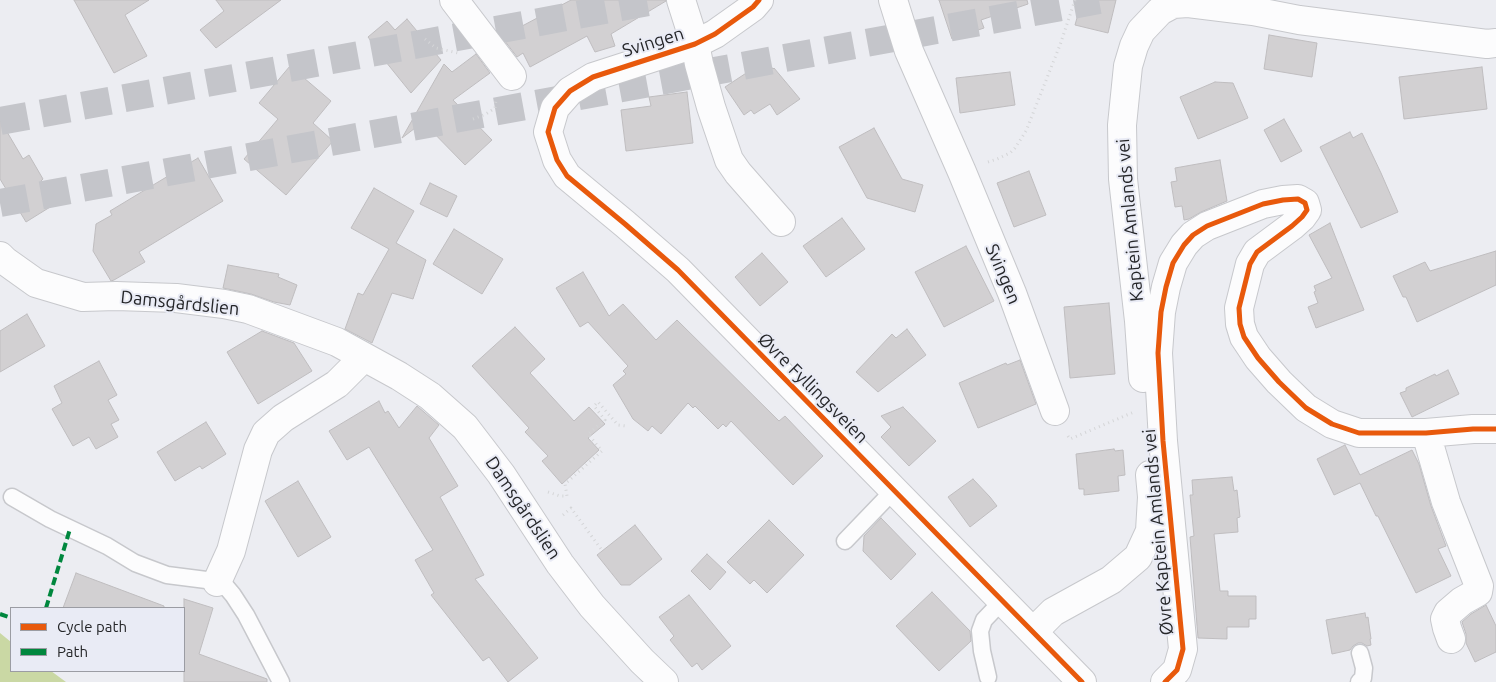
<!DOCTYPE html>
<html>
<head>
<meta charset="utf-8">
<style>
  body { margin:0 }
  #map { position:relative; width:1496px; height:682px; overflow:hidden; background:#ecedf2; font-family:Ubuntu,sans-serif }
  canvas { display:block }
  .legend { position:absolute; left:10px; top:607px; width:175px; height:65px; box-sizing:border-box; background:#e9ebf5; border:1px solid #9b9ca3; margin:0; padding:6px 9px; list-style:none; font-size:15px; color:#252629 }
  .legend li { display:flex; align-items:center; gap:10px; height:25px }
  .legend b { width:25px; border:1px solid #9b9ca3 }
</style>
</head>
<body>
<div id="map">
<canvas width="1496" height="682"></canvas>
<ul class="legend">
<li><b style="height:6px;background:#e8590c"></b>Cycle path</li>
<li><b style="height:6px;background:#00873e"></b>Path</li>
</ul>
</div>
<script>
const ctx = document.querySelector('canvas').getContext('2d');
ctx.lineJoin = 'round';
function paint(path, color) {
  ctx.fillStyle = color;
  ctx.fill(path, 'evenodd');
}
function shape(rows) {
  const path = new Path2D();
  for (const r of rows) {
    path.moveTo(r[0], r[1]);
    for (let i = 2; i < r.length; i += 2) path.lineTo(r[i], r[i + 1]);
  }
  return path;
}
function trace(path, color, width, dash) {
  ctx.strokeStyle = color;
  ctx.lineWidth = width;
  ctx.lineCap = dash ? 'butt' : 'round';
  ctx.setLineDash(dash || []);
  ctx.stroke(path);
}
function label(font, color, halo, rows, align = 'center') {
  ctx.font = font + ' Ubuntu,sans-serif';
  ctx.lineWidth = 4;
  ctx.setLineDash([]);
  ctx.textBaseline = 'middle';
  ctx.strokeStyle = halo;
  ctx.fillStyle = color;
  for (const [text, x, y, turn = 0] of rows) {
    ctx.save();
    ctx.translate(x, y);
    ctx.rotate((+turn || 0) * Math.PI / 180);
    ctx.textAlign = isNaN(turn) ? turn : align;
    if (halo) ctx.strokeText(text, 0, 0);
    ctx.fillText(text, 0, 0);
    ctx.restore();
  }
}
const forest = shape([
  [0,633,11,642,11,671,51,671,66,682,0,682]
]);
const building = shape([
  [74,0,149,0,125,15,147,56,114,73,74,0],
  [216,0,281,0,216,48,200,30,224,11,216,0],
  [571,0,666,0,666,1,611,34,615,46,595,52,587,36,530,67,523,53,517,57,501,36,508,30,509,33,571,0],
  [939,0,1027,0,1028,4,981,20,984,28,952,39,939,0],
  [1082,0,1116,0,1108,33,1075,25,1082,0],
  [407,19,441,60,411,93,373,46,374,45,368,37,387,21,395,30,407,19],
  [1269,35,1317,43,1312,77,1264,69,1269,35],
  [476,54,490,73,453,100,492,140,465,165,423,122,402,138,444,64,452,72,476,54],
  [766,60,773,69,774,68,800,99,777,115,770,104,754,114,751,110,744,115,725,87,766,60],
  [290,66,331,101,313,123,333,141,286,195,244,159,278,119,259,103,290,66],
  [1482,67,1487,109,1404,119,1399,77,1482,67],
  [1010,72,1015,105,960,113,956,78,1010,72],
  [1215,82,1233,83,1248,118,1198,139,1180,97,1215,82],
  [687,92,693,143,626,151,621,110,651,106,649,97,687,92],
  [1284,119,1302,151,1281,162,1264,130,1284,119],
  [0,120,23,159,29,155,43,179,41,181,55,204,26,222,0,179,0,120],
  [874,128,902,179,923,185,915,212,867,198,839,147,874,128],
  [1350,132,1353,138,1362,133,1381,173,1398,212,1361,228,1320,147,1350,132],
  [198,158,223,201,139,252,145,262,114,280,111,281,93,251,96,224,112,215,110,211,198,158],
  [1220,160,1227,201,1201,212,1189,219,1184,220,1182,206,1175,207,1171,182,1177,181,1175,168,1220,160],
  [1029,171,1046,215,1014,227,997,183,1029,171],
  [430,183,457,196,447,217,420,204,430,183],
  [374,188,414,211,396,243,426,260,413,299,392,293,372,343,345,329,358,293,363,295,389,249,351,228,374,188],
  [842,218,865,249,826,277,803,246,842,218],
  [1330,223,1364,310,1316,328,1308,307,1318,303,1314,292,1316,291,1314,286,1332,278,1309,235,1330,223],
  [454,229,503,259,482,294,433,264,454,229],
  [966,246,994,301,944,327,915,272,966,246],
  [1496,251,1496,285,1417,322,1406,297,1403,297,1393,276,1425,262,1430,271,1496,251],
  [762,253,788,282,760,306,735,277,762,253],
  [228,265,279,274,278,277,297,285,290,305,274,302,251,294,223,288,228,265],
  [583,272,609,316,623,304,656,340,677,320,779,421,785,416,823,456,793,485,731,421,726,427,723,424,718,429,695,406,693,408,688,403,661,434,652,426,648,431,633,419,613,385,626,374,623,371,628,366,588,322,580,327,556,288,583,272],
  [1109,303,1115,374,1070,378,1064,307,1109,303],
  [27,314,45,346,0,372,0,331,27,314],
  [515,327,545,359,530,373,574,421,589,407,605,424,588,438,599,450,562,484,542,461,548,456,525,432,529,428,472,366,515,327],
  [907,329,926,355,878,392,856,372,892,334,896,338,907,329],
  [262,331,294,343,312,371,258,404,227,352,262,331],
  [1020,360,1036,404,978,428,959,383,1006,363,1007,365,1020,360],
  [99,361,117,395,108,400,119,420,111,424,118,437,96,449,89,437,73,446,52,409,62,403,54,386,99,361],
  [1448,370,1459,394,1412,417,1400,393,1406,391,1406,388,1435,374,1436,376,1448,370],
  [379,401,385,413,388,411,399,428,417,406,439,425,429,438,458,486,440,497,484,575,475,579,538,658,508,682,489,657,483,661,431,595,434,593,415,560,433,550,369,447,347,460,329,431,379,401],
  [903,407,936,441,909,466,881,437,891,427,881,416,903,407],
  [206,422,226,454,202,469,200,466,175,481,157,452,206,422],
  [1345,445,1360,475,1412,450,1419,464,1431,506,1446,546,1438,549,1451,576,1416,593,1378,516,1376,516,1360,483,1334,495,1317,459,1345,445],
  [1114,449,1115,451,1123,450,1125,475,1118,476,1119,491,1084,495,1084,489,1079,489,1076,454,1114,449],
  [1232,477,1234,491,1237,490,1240,517,1237,518,1238,532,1214,534,1220,591,1228,591,1228,596,1256,596,1256,619,1249,619,1249,627,1227,627,1227,639,1198,638,1190,537,1194,536,1190,495,1193,495,1192,480,1232,477],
  [973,479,990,497,997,506,970,527,948,497,973,479],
  [298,481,331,537,298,557,265,501,298,481],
  [881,518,916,554,891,580,863,551,864,536,881,518],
  [769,520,804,555,767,593,754,580,750,584,727,562,769,520],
  [635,525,662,559,630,585,621,585,597,555,635,525],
  [707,554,726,572,710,590,691,571,707,554],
  [76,573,164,606,164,608,63,608,76,573],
  [932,592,970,631,971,641,939,671,896,626,932,592],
  [689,595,731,646,702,670,697,663,692,667,670,640,674,636,659,617,689,595],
  [184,599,213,608,199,654,267,679,267,682,184,682,184,599],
  [1486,605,1496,626,1496,652,1475,662,1466,643,1466,634,1462,622,1471,614,1486,605],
  [1365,613,1366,618,1368,617,1371,639,1370,639,1371,645,1367,646,1362,643,1358,643,1353,646,1350,650,1332,654,1326,620,1365,613]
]);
const highwayTunnel = shape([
  [0,121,659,0],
  [0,203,1099,0]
]);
const path = shape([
  [425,39,436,48,458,53],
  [473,119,486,114,495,108,496,99],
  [988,162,997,159,1010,153,1015,148,1026,131,1060,45,1075,0],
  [1068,436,1070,439,1134,412],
  [548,492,560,496,567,496,565,484,602,451,588,434,605,420,594,406,598,402,618,425,626,426],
  [563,515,571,508,601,549]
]);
const lane = shape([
  [12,497,50,519,107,546,135,563,167,575,222,582,233,595,246,615,281,682],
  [845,541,894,490],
  [988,677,982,651,980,631,984,620,1003,600],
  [1359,682,1363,678,1364,668,1360,653]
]);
const street = shape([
  [454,0,512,76],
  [681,0,695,44,699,64,711,107,729,160,738,173,781,222],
  [893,0,909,51,962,172,1012,293,1055,411],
  [0,256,5,261,36,283,83,297,116,296,176,298,224,304,248,309,337,342,399,376,430,396,465,427,501,474,560,564,592,606,642,661,664,682],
  [1143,378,1139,321,1123,179,1122,125,1128,66,1134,46,1141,31,1160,11,1173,4,1188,3,1253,11,1299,20,1487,44,1496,43],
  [1426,433,1446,502,1479,586,1478,592,1462,601,1448,613,1445,619,1447,628,1451,639],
  [217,582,231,551,258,450,266,433,283,418,337,384,357,364,362,356],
  [1034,631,1053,612,1111,580,1138,557,1150,531,1152,497,1150,475],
  [1165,682,1177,670,1183,649,1163,441,1158,353,1161,312,1166,287,1173,263,1184,245,1193,235,1207,226,1263,204,1283,200,1298,199,1305,203,1307,210,1302,217,1292,226,1257,252,1250,264,1239,308,1240,324,1244,337,1258,358,1279,382,1306,408,1332,424,1359,433,1426,433,1473,429,1496,429]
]);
const secondary = shape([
  [759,0,753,7,715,34,695,44,593,77,570,91,555,108,548,132,557,160,567,176,625,224,678,270,1082,682]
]);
const quiet = shape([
  [46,608,70,529],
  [0,614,11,618]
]);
const cycleway = shape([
  [759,0,753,7,715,34,695,44,593,77,570,91,555,108,548,132,557,160,567,176,625,224,678,270,1082,682],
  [1165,682,1177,670,1183,649,1163,441,1158,353,1161,312,1166,287,1173,263,1184,245,1193,235,1207,226,1263,204,1283,200,1298,199,1305,203,1307,210,1302,217,1292,226,1257,252,1250,264,1239,308,1240,324,1244,337,1258,358,1279,382,1306,408,1332,424,1359,433,1426,433,1473,429,1496,429]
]);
const streetNames = [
  ["Svingen",653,42,-17],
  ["Kaptein Amlands vei",1130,220,-95],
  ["Svingen",1003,274,67],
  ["Damsgårdslien",180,303,6],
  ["Øvre Fyllingsveien",813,388,45],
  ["Damsgårdslien",523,508,56],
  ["Øvre Kaptein Amlands vei",1158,532,-95]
];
paint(forest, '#cad8a4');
paint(building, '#d2d0d2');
trace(building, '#bfbdbf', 1);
trace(highwayTunnel, '#c4c5ca', 28, [28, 14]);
trace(lane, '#c7c8cc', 19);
trace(street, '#c7c8cc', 30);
trace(secondary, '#c7c8cc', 30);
trace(path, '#d4d5d7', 3, [1, 4]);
trace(lane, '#fcfcfd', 16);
trace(street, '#fcfcfd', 28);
trace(secondary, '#fcfcfd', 28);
trace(quiet, '#00873e', 4, [8, 4]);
trace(cycleway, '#e8590c', 5);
label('18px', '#252629', '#e9ebf5', streetNames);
</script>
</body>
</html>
